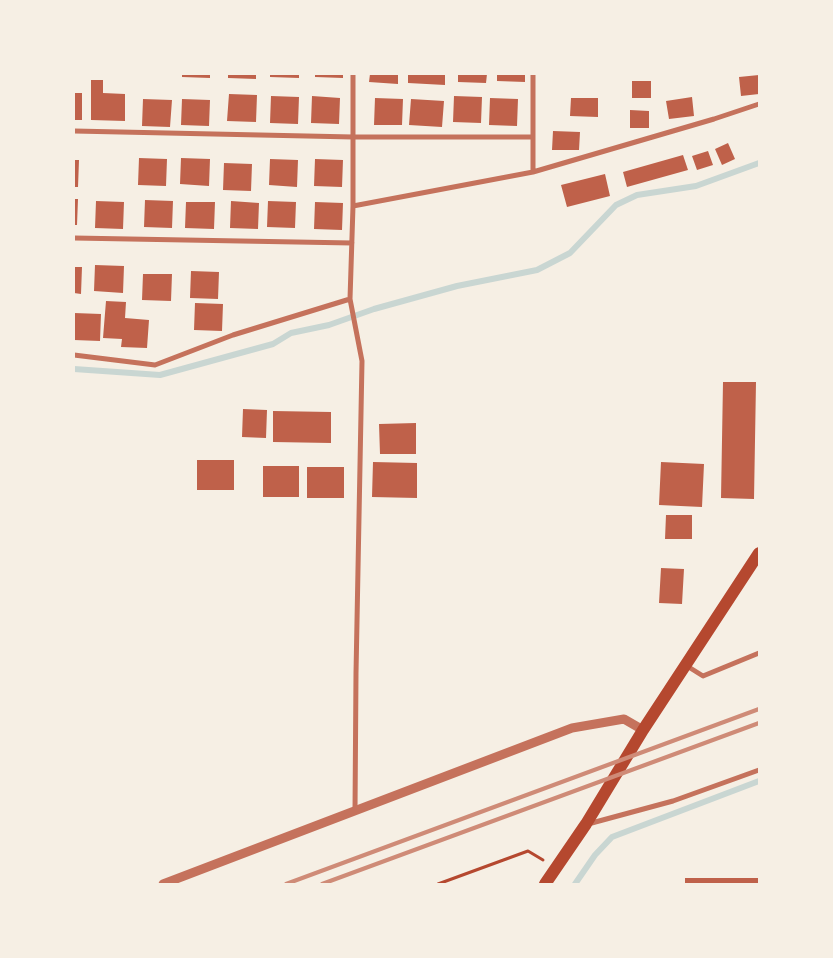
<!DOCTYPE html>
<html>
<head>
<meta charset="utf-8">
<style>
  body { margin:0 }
  #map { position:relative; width:833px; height:958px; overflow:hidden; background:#f6efe4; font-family:Raleway,sans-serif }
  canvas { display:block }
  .frame { position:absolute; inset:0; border:75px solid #f6efe4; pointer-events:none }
</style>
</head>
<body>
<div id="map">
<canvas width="833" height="958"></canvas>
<div class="frame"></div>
</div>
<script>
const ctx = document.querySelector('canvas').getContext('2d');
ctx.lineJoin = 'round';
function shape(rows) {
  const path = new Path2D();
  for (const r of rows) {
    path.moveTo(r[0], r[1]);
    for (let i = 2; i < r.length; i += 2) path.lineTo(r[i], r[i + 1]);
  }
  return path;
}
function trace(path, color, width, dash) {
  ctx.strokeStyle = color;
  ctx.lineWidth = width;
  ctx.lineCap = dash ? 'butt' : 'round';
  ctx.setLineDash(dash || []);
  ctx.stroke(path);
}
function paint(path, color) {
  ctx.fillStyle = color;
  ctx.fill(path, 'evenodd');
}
const stream = shape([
  [74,369,160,375,273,344,291,333,329,325,374,309,457,286,537,270,570,253,616,205,637,195,696,186,759,163],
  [575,884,595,855,612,837,759,781]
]);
const building = shape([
  [182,74,210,74,210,78,182,77],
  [228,74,256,74,256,79,228,78],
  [270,74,299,74,299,78,270,77],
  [315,74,343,74,343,78,315,77],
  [370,74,398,74,398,84,369,82],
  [408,74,445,74,445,85,408,83],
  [458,74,487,74,486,83,458,82],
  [497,74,525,74,525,82,497,81],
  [759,75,759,94,741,96,739,77],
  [91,80,103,80,103,93,125,94,125,121,91,120],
  [632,81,651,81,651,98,632,98],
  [74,93,82,93,82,120,74,120],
  [229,94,257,95,256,122,227,121],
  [271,96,299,97,298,124,270,123],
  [312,96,340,98,339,124,311,123],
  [454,96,482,97,481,123,453,122],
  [692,97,694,116,669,119,666,101],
  [375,98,403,99,402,125,374,125],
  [490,98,518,99,517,126,489,125],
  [571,98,598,98,598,117,570,116],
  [143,99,172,100,170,127,142,126],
  [182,99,210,100,209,126,181,125],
  [411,99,444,101,442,127,409,125],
  [630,110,649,111,649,128,630,128],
  [553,131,580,132,579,150,552,150],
  [728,143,735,159,722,165,715,149],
  [708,151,713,165,697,170,692,156],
  [683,155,688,170,627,187,623,172],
  [139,158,167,159,166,186,138,185],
  [181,158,210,159,209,186,180,184],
  [270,159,298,160,297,187,269,185],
  [315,159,343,160,342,187,314,186],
  [74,160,79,160,78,187,74,187],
  [224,163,252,164,251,191,223,190],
  [605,174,610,196,567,207,561,185],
  [74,199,78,199,77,225,74,225],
  [145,200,173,201,172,228,144,227],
  [96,201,124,202,123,229,95,228],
  [231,201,259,203,258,229,230,228],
  [268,201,296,202,295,228,267,227],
  [186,202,215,202,214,229,185,228],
  [315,202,343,203,342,230,314,229],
  [95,265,124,266,123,293,94,291],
  [74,267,82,267,81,294,74,293],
  [191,271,219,272,218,299,190,298],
  [143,274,172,274,171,301,142,300],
  [106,301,126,302,125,318,149,320,147,348,121,347,122,339,103,338],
  [195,303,223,304,222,331,194,330],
  [74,313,101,314,100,341,74,340],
  [723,382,756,382,754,499,721,498],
  [243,409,267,410,266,438,242,437],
  [273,411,331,412,331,443,273,442],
  [416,423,416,454,380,454,379,424],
  [197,460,234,460,234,490,197,490],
  [373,462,417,463,417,498,372,497],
  [661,462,704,464,702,507,659,505],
  [263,466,299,466,299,497,263,497],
  [307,467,344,467,344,498,307,498],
  [666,515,692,515,692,539,665,539],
  [661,568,684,569,682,604,659,603],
  [685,878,759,878,759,884,685,884]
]);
const path = shape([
  [438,884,528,851,543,860]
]);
const minor = shape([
  [353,74,353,206,350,299,362,361,356,673,355,811],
  [74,131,353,137,533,137],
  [533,172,533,74],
  [353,206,533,172,714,119,759,104],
  [74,238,352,243],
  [74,355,155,365,233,335,350,299],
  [687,666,703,676,759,653],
  [588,824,673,801,759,770]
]);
const tertiary = shape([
  [163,884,572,728,624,719,643,730]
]);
const primary = shape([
  [545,884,586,824,643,730,759,553]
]);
const rail = shape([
  [286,884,759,709],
  [322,884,759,723]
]);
trace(stream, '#c9d6d2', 6);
paint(building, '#bf614a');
trace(path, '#b5482f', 3);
trace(minor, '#c5725c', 5);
trace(tertiary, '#c5725c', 9);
trace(primary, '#b5482f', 12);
trace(rail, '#cf8b77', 4);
</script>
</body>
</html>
